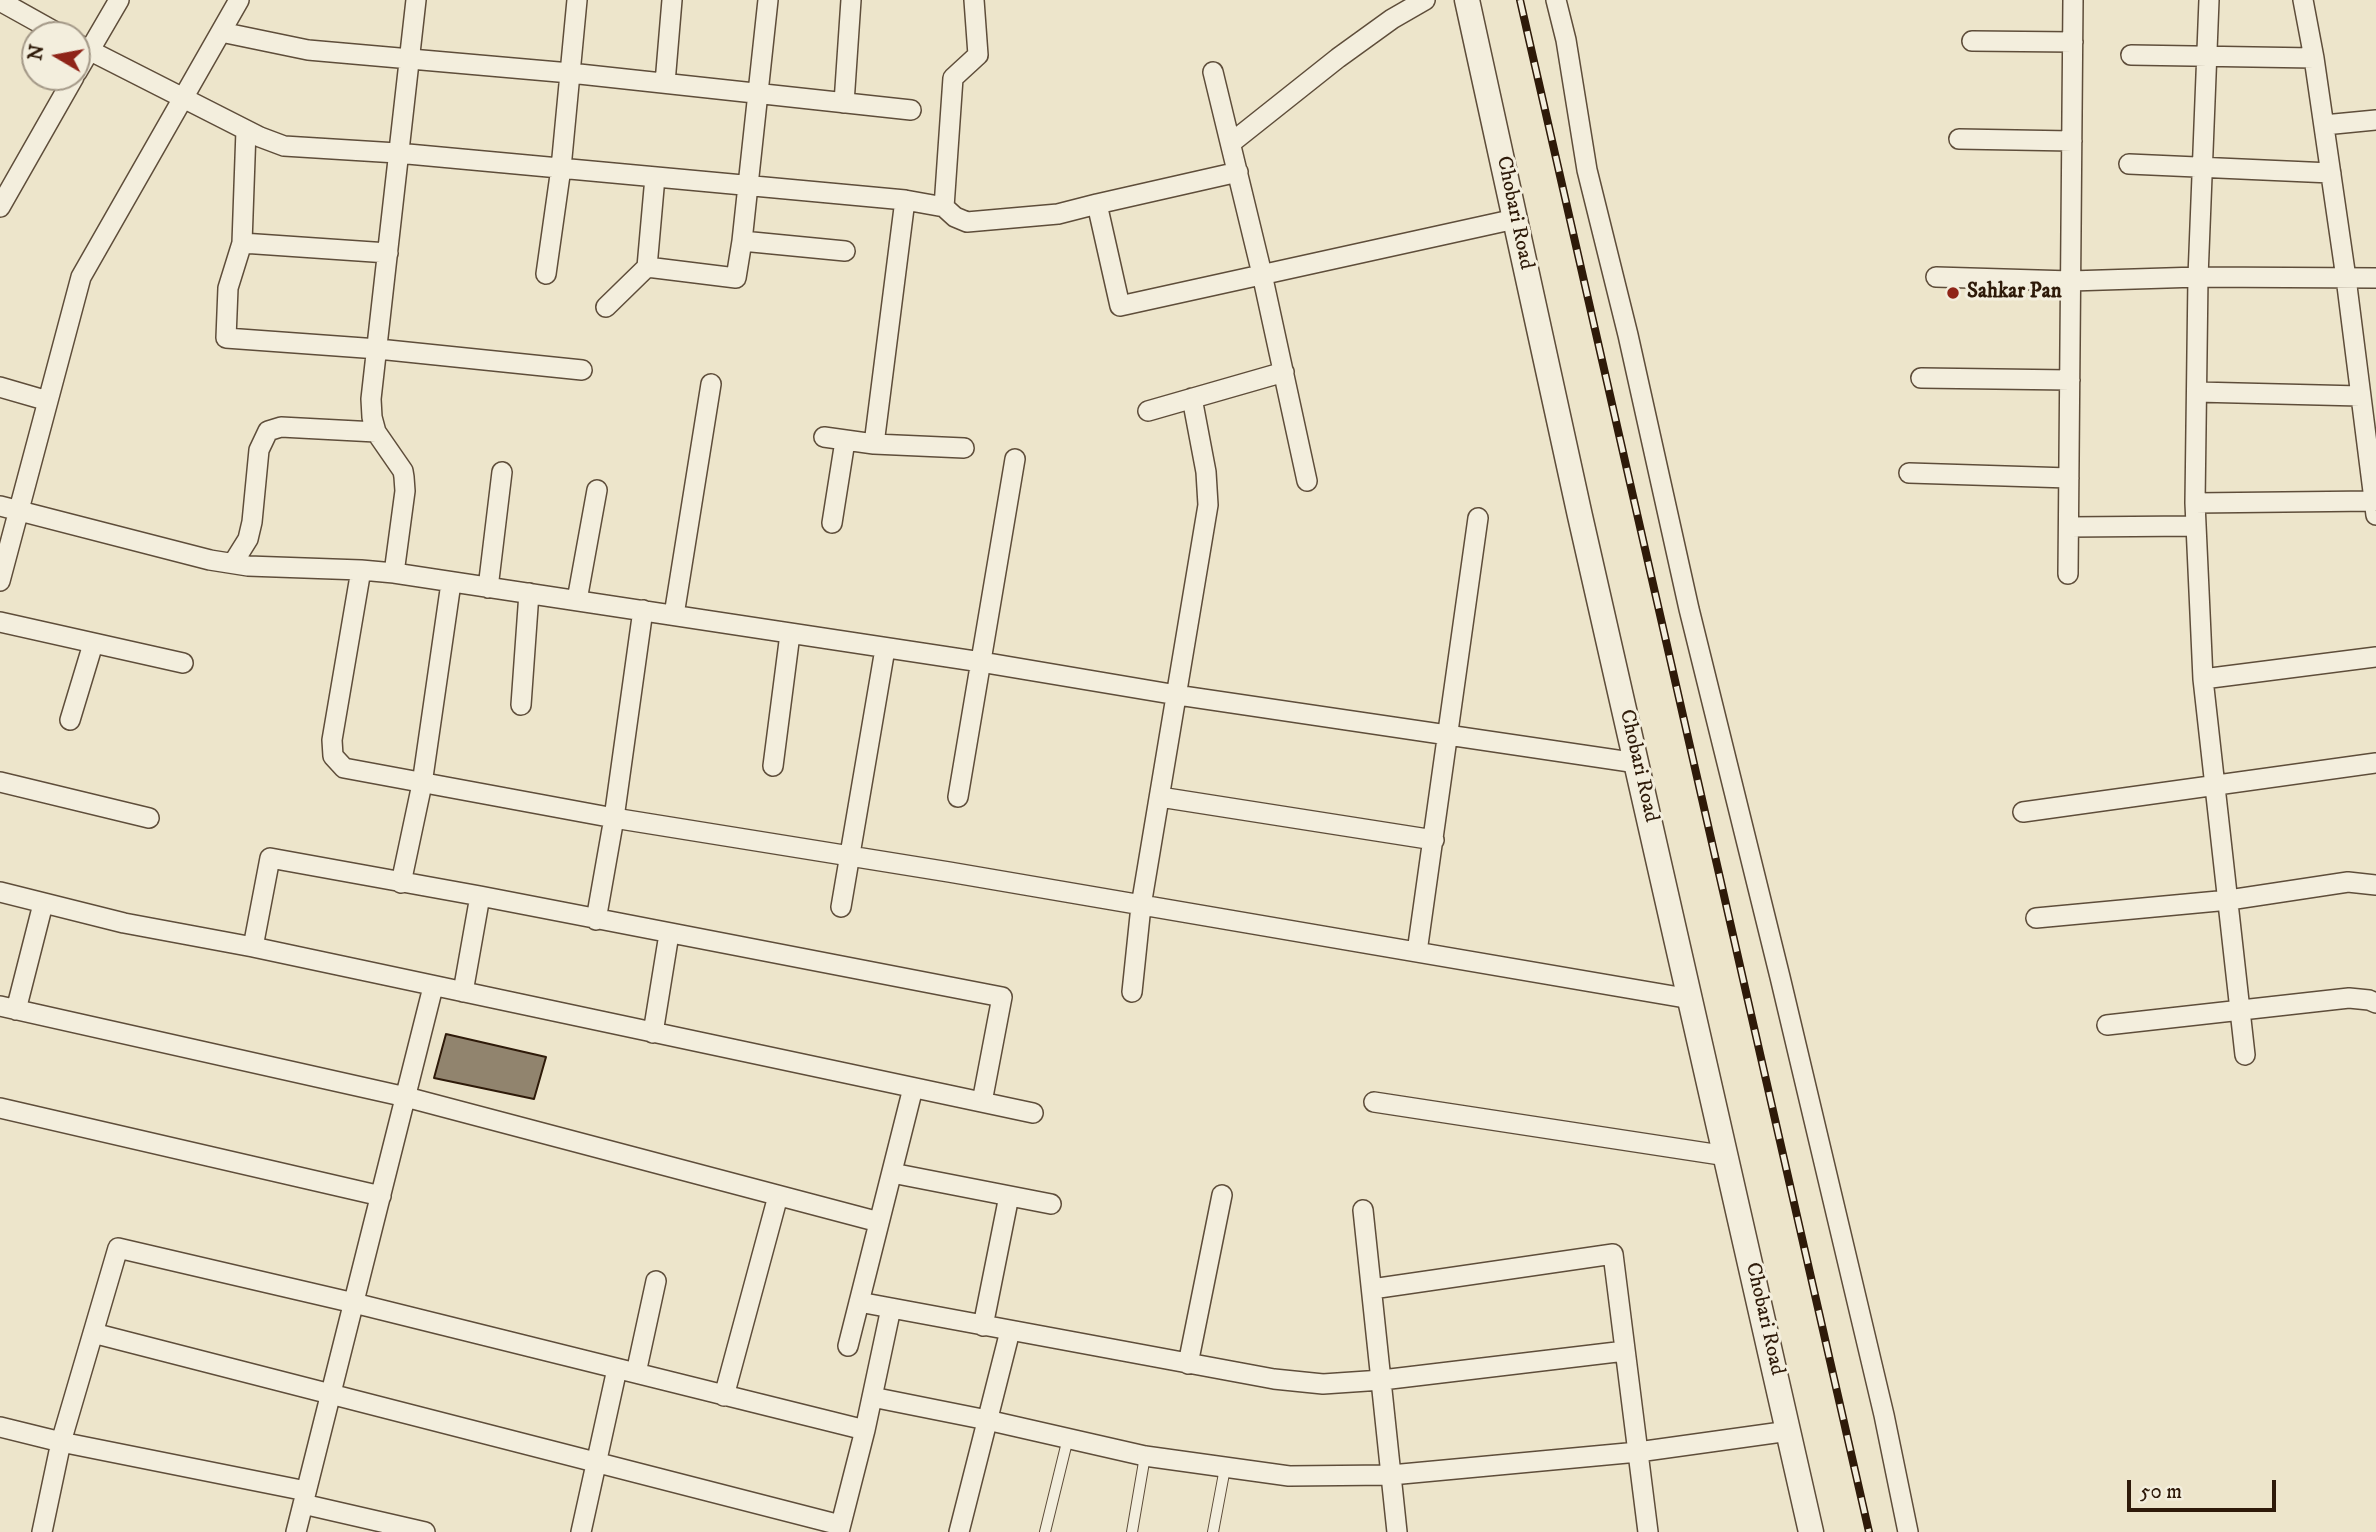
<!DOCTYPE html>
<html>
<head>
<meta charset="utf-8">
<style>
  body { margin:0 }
  #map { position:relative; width:2376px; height:1532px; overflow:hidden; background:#ede5cb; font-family:"IM FELL DW Pica",serif }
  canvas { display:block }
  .north { position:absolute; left:21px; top:21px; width:70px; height:70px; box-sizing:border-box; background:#f3eedd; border:2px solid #a49988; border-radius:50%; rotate:280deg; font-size:19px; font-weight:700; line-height:28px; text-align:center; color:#2e1a09 }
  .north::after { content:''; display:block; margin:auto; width:24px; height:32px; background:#8f2418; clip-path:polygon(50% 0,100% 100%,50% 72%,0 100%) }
  .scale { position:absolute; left:2127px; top:1480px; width:149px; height:32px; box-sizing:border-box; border:4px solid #2e1a09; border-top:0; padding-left:9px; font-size:21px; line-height:24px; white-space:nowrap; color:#2e1a09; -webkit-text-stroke:5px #f3eedd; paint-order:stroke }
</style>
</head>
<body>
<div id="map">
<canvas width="2376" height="1532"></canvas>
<div class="north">N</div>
<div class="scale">50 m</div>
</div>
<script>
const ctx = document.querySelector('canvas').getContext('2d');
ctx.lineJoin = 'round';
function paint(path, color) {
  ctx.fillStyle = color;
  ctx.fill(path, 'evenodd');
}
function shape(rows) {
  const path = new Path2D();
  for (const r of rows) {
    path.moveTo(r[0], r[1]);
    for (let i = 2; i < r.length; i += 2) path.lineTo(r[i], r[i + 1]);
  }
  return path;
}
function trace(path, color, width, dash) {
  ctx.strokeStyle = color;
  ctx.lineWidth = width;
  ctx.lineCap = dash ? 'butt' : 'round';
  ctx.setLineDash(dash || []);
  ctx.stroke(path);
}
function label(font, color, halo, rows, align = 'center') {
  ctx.font = font + ' "IM FELL DW Pica",serif';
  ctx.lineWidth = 6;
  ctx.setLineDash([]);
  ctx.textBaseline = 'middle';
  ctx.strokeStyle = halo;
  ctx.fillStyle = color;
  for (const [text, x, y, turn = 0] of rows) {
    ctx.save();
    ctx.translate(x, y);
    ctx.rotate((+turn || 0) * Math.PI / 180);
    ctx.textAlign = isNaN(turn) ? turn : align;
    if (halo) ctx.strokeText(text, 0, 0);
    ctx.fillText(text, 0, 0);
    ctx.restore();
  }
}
const building = shape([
  [446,1034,546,1057,534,1099,434,1078,446,1034]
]);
const service = shape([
  [1045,1532,1068,1438],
  [1132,1532,1145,1456],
  [1213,1532,1225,1468]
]);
const minor = shape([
  [1556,0,1566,40,1587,170,1628,335,1689,609,1780,977,1884,1415,1908,1532],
  [2209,0,2198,277,2195,503,2203,679,2245,1055],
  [2303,0,2314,58,2346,278,2376,515],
  [0,1,61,35],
  [221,32,308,50,570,73,911,110],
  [1972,41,2073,42],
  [77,44,260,137,284,146,397,153,905,200,944,207,955,217,967,222,1058,214,1097,204,1238,172],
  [2131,55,2314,58],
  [77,72,119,0],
  [1213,72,1262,274,1307,481],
  [665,83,672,0],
  [844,103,851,0],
  [2324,125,2376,120],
  [246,130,242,243,228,288,226,338,378,349,582,370],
  [1959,139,2072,141],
  [1231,143,1338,58,1392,19,1425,0],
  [2129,164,2331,173],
  [1097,204,1120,306,1515,219],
  [0,207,74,77],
  [944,207,953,78,978,55,974,0],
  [742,241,845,251],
  [242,243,388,253],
  [647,267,655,177],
  [546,274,561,168,577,0],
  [1936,277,2071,281,2198,277,2376,278],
  [606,307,647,267,736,278,742,241,768,0],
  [1921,378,2070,380],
  [0,387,48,401],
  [2197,392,2360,396],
  [1148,411,1284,372],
  [824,437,874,444,964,448],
  [874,444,905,200],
  [1909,473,2069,478],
  [2195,503,2373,501],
  [0,506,210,560,248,566,361,570,394,573,981,662,1177,695,1637,763],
  [832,523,845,441],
  [2069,527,2196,526],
  [233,563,248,539,252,522,259,450,268,431,281,427,376,432],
  [361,570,332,740,333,756,344,768,614,818,949,872,1691,999],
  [394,573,405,491,404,477,403,471,376,432,372,417,371,399,416,0],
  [2068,574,2073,0],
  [0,581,81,277,239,0],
  [488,588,502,472],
  [577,600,597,490],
  [674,615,711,384],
  [0,622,183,663],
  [2203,679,2376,657],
  [521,705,529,593],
  [70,720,93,644],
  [773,766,790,634],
  [0,782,149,818],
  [958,797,1015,459],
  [1160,797,1434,840],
  [2023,812,2376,763],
  [401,883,422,784,451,583],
  [0,892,124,923,253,947,1033,1113],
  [841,907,885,649],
  [2036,918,2229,900,2348,882,2376,885],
  [596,920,614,818,643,610],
  [253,947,270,858,480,896,1002,997,982,1102],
  [1417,952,1478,518],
  [463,992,480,896],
  [1132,992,1141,906,1208,505,1206,472,1192,398],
  [0,1006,406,1097,879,1222],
  [16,1010,43,904],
  [2107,1025,2349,998,2369,1000,2376,1003],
  [653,1033,669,934],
  [1374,1102,1727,1156],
  [0,1108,381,1196],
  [892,1173,1051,1204],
  [1363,1210,1397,1532],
  [1372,1289,1613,1254,1648,1532],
  [859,1302,1274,1379,1323,1384,1382,1380,1625,1351],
  [983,1326,1009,1196],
  [93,1333,840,1525],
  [848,1346,913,1088],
  [1188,1364,1222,1195],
  [636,1373,656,1281],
  [724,1396,778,1196],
  [872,1397,987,1420,1145,1456,1289,1476,1391,1475,1638,1452,1789,1431],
  [0,1427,61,1442,306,1491],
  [303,1504,425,1532],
  [42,1532,61,1442,118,1248,354,1303,865,1430],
  [296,1532,433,987],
  [581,1532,617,1369],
  [839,1532,865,1430,891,1308],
  [959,1532,1010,1331]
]);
const tertiary = shape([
  [1467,0,1580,516,1811,1532]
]);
const rail = shape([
  [1520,0,1869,1532]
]);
const markers = [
  [1953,293,7,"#8f2418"]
];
const streetNames = [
  ["Chobari Road",1514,213,78],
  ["Chobari Road",1638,766,77],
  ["Chobari Road",1764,1319,77]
];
const poiNames = [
  ["Sahkar Pan",1967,293]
];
paint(building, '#91846e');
trace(building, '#2e1a09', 2);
trace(service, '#5e4d3a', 12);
trace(minor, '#5e4d3a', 22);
trace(tertiary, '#5e4d3a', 27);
trace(service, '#f3eedd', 10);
trace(minor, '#f3eedd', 19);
trace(tertiary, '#f3eedd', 24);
trace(rail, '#2e1a09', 8);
trace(rail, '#f3eedd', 5, [16]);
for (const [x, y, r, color] of markers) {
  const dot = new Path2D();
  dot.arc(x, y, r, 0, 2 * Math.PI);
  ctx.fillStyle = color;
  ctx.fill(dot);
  trace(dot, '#f3eedd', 2.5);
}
label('21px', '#2e1a09', '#f3eedd', streetNames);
label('bold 21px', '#2e1a09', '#f3eedd', poiNames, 'left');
</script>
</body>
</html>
